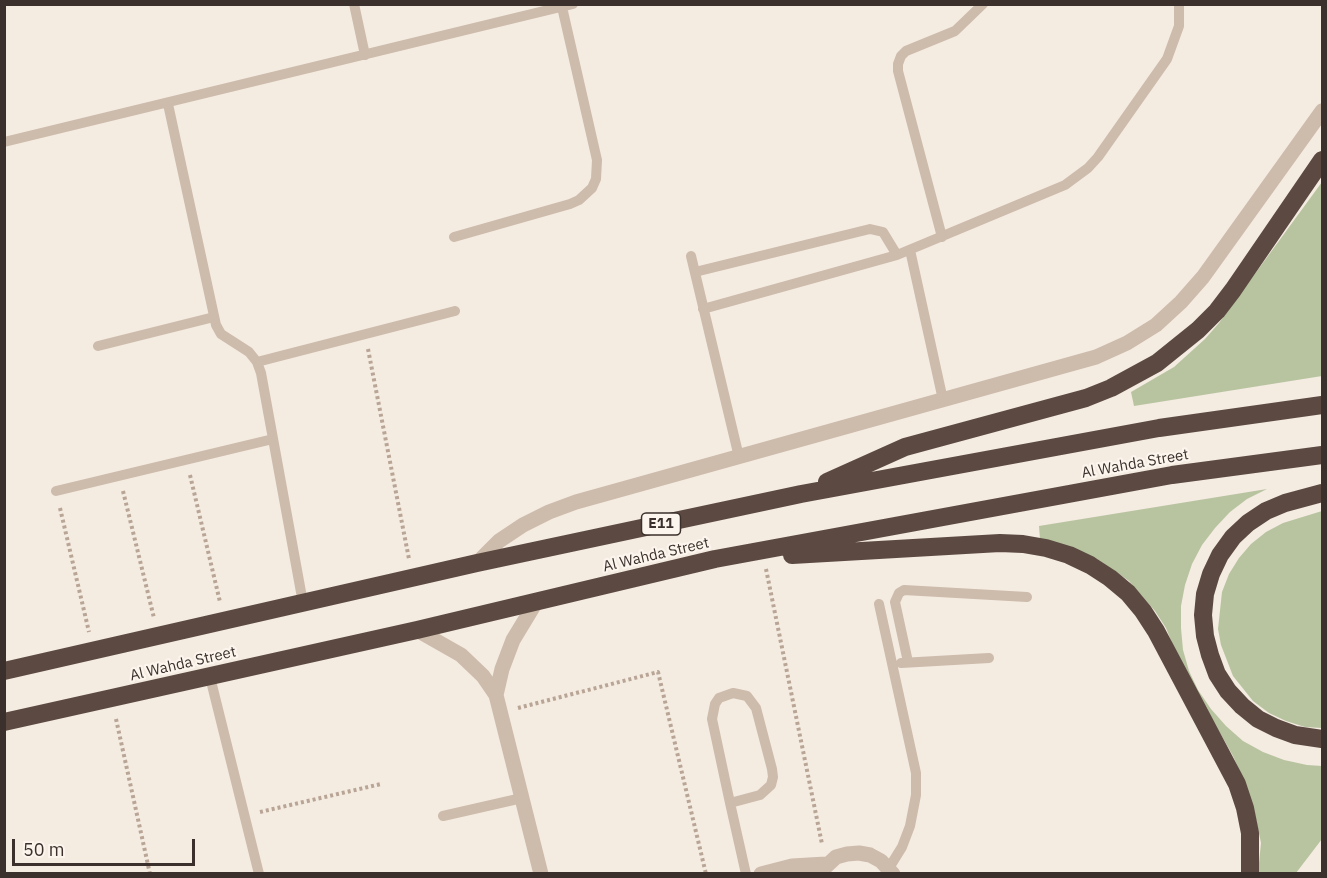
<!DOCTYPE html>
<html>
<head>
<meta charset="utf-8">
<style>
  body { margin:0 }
  #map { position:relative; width:1327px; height:878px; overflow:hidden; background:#f4ebe1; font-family:"IBM Plex Sans",sans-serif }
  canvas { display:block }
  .frame { position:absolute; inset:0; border:6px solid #3b302b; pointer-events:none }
  .scale { position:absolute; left:12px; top:839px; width:183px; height:27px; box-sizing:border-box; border:3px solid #3b302b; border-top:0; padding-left:8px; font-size:18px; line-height:21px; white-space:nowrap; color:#3b302b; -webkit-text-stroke:4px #fbf5ee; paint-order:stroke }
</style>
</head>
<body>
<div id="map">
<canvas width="1327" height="878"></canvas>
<div class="frame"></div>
<div class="scale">50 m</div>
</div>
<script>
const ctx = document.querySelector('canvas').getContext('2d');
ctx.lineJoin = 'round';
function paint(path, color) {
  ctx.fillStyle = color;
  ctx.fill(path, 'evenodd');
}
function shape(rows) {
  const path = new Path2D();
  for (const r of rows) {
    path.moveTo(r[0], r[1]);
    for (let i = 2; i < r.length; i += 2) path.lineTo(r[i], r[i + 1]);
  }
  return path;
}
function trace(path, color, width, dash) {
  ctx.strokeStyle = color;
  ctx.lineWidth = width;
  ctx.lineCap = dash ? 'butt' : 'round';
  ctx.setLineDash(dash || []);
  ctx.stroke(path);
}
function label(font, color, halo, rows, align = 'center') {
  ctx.font = font + ' "IBM Plex Sans",sans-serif';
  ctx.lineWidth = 4.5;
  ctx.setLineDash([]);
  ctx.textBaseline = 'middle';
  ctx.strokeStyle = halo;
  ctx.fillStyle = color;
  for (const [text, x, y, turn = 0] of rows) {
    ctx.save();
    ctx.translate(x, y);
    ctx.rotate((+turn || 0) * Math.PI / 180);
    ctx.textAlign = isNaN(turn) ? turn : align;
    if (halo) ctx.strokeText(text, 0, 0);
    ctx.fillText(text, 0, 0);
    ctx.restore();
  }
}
const green = shape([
  [1322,182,1322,376,1134,406,1131,392,1174,367,1205,339,1219,323],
  [1267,489,1247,499,1230,512,1215,528,1202,545,1192,564,1185,585,1181,606,1181,628,1183,650,1189,671,1198,690,1211,709,1226,726,1243,741,1263,752,1284,760,1307,765,1322,766,1322,839,1296,873,1258,873,1261,843,1254,810,1243,778,1233,756,1178,658,1166,628,1155,611,1129,581,1097,559,1040,539,1039,526],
  [1322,511,1322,728,1305,727,1286,721,1269,713,1253,701,1233,676,1221,645,1218,629,1222,592,1229,574,1239,558,1251,544,1266,532,1283,523]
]);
const path = shape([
  [368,349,409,559],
  [190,475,220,602],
  [123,491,154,618],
  [60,508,89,632],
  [766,569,822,844],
  [518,708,658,672,706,874],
  [116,719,150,874],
  [260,812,381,784]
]);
const lane = shape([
  [354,4,365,55],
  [168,104,216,325,221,334,249,352,257,362,261,373,303,603],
  [4,142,573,4],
  [454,237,570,204,579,200,592,188,596,179,597,160,562,7],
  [942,237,898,71,898,64,901,56,906,51,955,31,983,4],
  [910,250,943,400],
  [691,256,739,457],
  [695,272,870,229,883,232,897,255],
  [703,309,897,255,1065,185,1088,168,1098,157,1167,59,1179,26,1179,4],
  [98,346,214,317],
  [257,362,455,311],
  [56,491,273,439],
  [879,604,916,773,916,795,910,826,902,847,889,868],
  [908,662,895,602,899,593,904,590,1027,597],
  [901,663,989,658],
  [210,677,259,874],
  [730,803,760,795,771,785,773,777,772,769,756,708,747,696,733,693,719,698,715,704,712,719,730,803,746,874],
  [443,816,522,798]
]);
const street = shape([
  [477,563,499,541,523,525,549,512,576,502,1096,357,1127,343,1156,325,1181,302,1203,277,1322,111],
  [417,630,461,655,483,676,496,695,541,874],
  [496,695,502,669,513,640,536,602],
  [761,874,792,866,826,864],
  [818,874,836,857,847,854,859,853,870,855,881,861,893,874]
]);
const highway = shape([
  [827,482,905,447,1086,398,1111,388,1157,363,1198,330,1217,311,1233,290,1322,160],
  [1322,493,1285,503,1266,511,1248,523,1233,537,1220,555,1211,574,1205,594,1203,615,1205,636,1210,655,1217,674,1228,691,1242,706,1258,719,1276,728,1295,735,1322,739],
  [792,555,1000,543,1023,544,1046,548,1069,555,1090,565,1110,578,1128,593,1143,611,1156,631,1237,784,1245,808,1250,833,1250,874],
  [4,671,477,563,801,494,1159,428,1322,405],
  [4,722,417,630,715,559,1172,475,1322,455]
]);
const shields = [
  [661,524,39]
];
const shieldNames = [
  ["E11",661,524]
];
const streetNames = [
  ["Al Wahda Street",1135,464,-10],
  ["Al Wahda Street",656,555,-13],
  ["Al Wahda Street",183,664,-13]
];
paint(green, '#b8c4a0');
trace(path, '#b9a596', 4, [3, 3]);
trace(lane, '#cdbbac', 10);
trace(street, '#cdbbac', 15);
trace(highway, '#5c4a42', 18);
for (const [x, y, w] of shields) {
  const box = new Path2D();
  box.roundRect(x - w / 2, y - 11, w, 22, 4.5);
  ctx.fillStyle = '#fbf5ee';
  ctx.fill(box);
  trace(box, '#3b302b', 1.5);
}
label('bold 14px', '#3b302b', null, shieldNames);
label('15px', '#3b302b', '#fbf5ee', streetNames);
</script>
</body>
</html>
